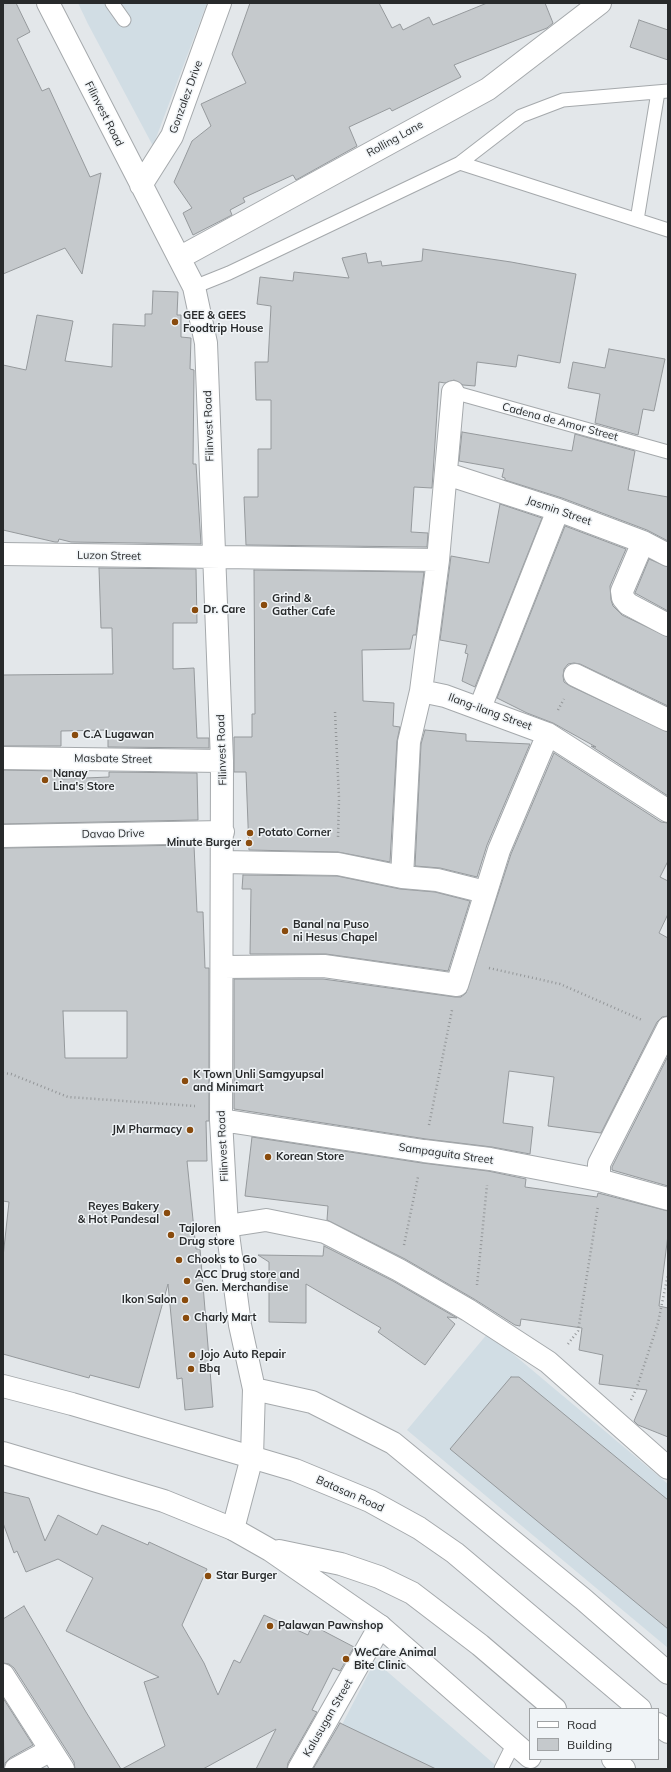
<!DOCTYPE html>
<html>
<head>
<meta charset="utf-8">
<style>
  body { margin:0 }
  #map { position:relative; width:671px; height:1772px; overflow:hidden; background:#e3e7ea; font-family:Mulish,sans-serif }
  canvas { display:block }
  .frame { position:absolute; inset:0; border:4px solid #282a2b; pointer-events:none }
  .legend { position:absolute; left:529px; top:1708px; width:130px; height:52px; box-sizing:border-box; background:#f0f4f7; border:1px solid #a0a3a5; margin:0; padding:5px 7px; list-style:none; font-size:12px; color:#282a2b }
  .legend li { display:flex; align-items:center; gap:8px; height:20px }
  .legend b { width:20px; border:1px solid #a0a3a5 }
</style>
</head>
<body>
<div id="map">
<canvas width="671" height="1772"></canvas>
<div class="frame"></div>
<ul class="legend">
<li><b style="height:5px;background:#fff"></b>Road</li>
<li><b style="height:11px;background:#c5c9cc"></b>Building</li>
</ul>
</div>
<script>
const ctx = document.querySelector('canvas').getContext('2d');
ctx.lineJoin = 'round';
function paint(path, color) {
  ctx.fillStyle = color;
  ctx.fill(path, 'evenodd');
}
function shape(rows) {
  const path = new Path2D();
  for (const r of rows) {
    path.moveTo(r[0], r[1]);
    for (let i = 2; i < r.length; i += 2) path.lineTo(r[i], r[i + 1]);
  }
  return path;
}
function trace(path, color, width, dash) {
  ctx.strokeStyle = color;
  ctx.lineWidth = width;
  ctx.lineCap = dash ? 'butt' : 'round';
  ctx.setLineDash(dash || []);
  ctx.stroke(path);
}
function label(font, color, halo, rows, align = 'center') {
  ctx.font = font + ' Mulish,sans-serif';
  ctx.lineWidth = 3;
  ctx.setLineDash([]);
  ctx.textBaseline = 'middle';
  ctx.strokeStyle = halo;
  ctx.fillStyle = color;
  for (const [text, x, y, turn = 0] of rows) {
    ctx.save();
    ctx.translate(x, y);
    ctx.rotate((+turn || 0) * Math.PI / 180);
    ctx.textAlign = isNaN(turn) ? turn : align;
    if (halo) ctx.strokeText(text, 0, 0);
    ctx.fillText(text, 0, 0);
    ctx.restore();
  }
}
const built = shape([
  [78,3,207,3,153,146,88,24],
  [488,1333,668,1484,668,1648,407,1430],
  [375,1661,500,1769,319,1769]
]);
const building = shape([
  [3,3,16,3,30,32,17,39,42,91,49,88,90,177,101,173,82,274,65,248,3,274,3,3],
  [250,3,379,3,392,28,400,24,403,30,429,17,433,25,487,3,545,3,553,23,547,28,454,65,461,77,392,111,390,108,349,127,357,146,296,180,293,175,243,198,245,202,230,210,232,215,193,235,183,213,192,208,174,182,192,141,211,126,201,104,246,83,232,54,250,3],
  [639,20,668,30,668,60,630,47,639,20],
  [423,249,511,262,576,274,560,363,518,355,516,367,477,362,475,386,463,385,454,380,445,383,439,382,432,488,414,487,411,532,428,533,427,547,246,545,244,497,258,497,258,449,271,449,271,400,256,400,255,362,268,362,271,306,257,304,260,277,293,281,294,272,349,278,342,258,366,253,368,263,381,261,382,266,422,261,423,249],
  [153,291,178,292,177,315,181,315,181,337,191,338,190,369,194,370,193,464,196,464,201,544,71,542,59,539,58,542,55,542,3,530,3,365,26,370,37,315,73,321,65,361,112,367,113,324,145,326,145,314,152,314,153,291],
  [609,349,665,359,654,411,643,409,638,435,595,423,600,394,568,388,573,362,605,368,609,349],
  [462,432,572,451,575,434,635,451,628,490,668,497,668,541,647,530,562,498,505,480,505,478,502,477,504,469,459,461,462,432],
  [500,504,542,518,475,687,462,681,468,654,465,653,467,645,440,640,451,556,489,563,500,504],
  [565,526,626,549,610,586,611,600,613,606,622,615,668,637,668,706,580,664,574,663,568,664,564,669,563,676,564,682,570,686,668,732,668,796,591,746,596,747,553,723,527,713,497,698,565,526],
  [649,559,668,567,668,611,635,593,649,559],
  [99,568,196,569,197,623,173,623,173,669,194,668,197,738,209,738,209,748,108,747,108,730,61,731,61,746,3,746,3,675,113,674,112,628,101,628,99,568],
  [254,570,424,572,416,635,413,635,410,649,362,650,363,701,394,703,393,726,400,727,397,741,390,862,338,852,249,850,246,772,234,772,234,737,252,737,252,714,255,714,254,570],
  [425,730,466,734,466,741,530,744,487,845,477,877,440,868,415,866,421,744,425,730],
  [554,753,661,822,668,823,668,861,660,877,668,881,668,914,659,933,668,938,668,1016,662,1017,657,1022,601,1133,548,1126,554,1077,509,1071,503,1123,533,1127,530,1154,492,1147,426,1139,234,1109,234,979,323,979,455,997,461,997,466,993,511,854,554,753],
  [3,770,61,771,62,779,109,777,109,772,197,773,198,820,3,824,3,770],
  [194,845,197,912,203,912,205,968,209,968,209,1121,206,1121,207,1161,187,1161,196,1249,200,1249,213,1407,185,1410,182,1378,177,1379,168,1284,139,1388,90,1375,89,1378,3,1354,3,1257,9,1202,3,1201,3,848,194,845],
  [63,1011,127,1011,127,1058,65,1058,63,1011],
  [243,875,337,876,400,889,435,892,470,901,448,971,326,954,250,954,251,889,242,889,243,875],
  [668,1056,668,1186,612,1170,612,1167,668,1056],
  [252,1137,422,1163,488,1171,526,1179,525,1187,597,1197,598,1193,668,1211,668,1235,659,1306,668,1308,668,1437,638,1425,634,1421,647,1390,599,1384,603,1355,579,1350,582,1328,521,1319,520,1326,515,1325,474,1299,405,1259,327,1220,328,1206,245,1196,252,1137],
  [324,1246,393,1281,457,1318,447,1317,455,1324,425,1365,378,1332,381,1328,306,1284,306,1323,269,1322,269,1262,258,1255,323,1256,324,1246],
  [511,1377,519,1377,668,1500,668,1629,450,1449,511,1377],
  [3,1492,29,1498,45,1541,58,1515,97,1535,102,1525,148,1545,149,1542,207,1569,182,1625,204,1663,218,1695,234,1660,240,1663,264,1615,308,1635,312,1625,354,1647,340,1671,333,1668,312,1710,317,1712,288,1763,287,1769,256,1769,276,1729,203,1769,122,1769,165,1746,144,1682,159,1677,66,1631,93,1578,58,1559,26,1572,17,1551,14,1553,3,1523,3,1492],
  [24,1606,86,1712,121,1769,75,1769,74,1762,14,1668,9,1664,3,1663,3,1619,24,1606],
  [3,1698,33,1745,10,1758,5,1763,4,1769,3,1698],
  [340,1723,436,1769,313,1769,340,1723]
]);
const path = shape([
  [558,710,564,699],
  [335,712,339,798,338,838],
  [489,968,560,984,642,1020],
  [3,1073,11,1074,68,1097,195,1106],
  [429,1125,452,1010],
  [404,1245,418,1177],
  [477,1285,487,1185],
  [568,1344,578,1331,598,1206],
  [631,1400,637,1387,658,1323,668,1274]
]);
const service = shape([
  [112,3,124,20],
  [460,163,521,116,563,100,668,91],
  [637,220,658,92],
  [194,287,229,273,460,163,668,230],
  [453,392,668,452],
  [501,1769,514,1743]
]);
const minor = shape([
  [48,3,194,287,206,343,222,761,221,1120,227,1226,240,1325,254,1389,252,1457,233,1529],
  [141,185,172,136,220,3],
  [179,258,488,89,600,3],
  [447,474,558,510,643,542,668,555],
  [643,542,622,591,623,598,628,604,668,625],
  [3,554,438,560],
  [575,675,668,720],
  [421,691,445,696,548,734,668,811],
  [480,708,558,510],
  [3,758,222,761],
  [3,836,223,832],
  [222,862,338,864,402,877,437,880,485,892],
  [402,877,409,742,421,691,438,560,453,392],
  [223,967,324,966,457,985,499,850,548,734],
  [221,1120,424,1151,490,1159,599,1180,668,1199],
  [599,1180,599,1164,668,1028],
  [227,1226,266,1220,325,1232,399,1270,468,1310,548,1362,668,1468],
  [254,1389,312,1402,393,1443,583,1599,668,1673],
  [3,1675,63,1769],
  [16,1769,51,1750],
  [299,1769,380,1626]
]);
const primary = shape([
  [3,1386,72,1404,295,1470,370,1501,419,1528,455,1553,640,1709],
  [3,1453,164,1501,233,1529,270,1550,380,1626,530,1757],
  [279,1551,341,1564,379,1577,412,1593,480,1645,555,1709],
  [658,1724,668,1732],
  [613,1759,624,1769]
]);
const markers = [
  [175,322,4,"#894b0d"],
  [264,605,4,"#894b0d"],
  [195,610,4,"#894b0d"],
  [75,735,4,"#894b0d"],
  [45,780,4,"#894b0d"],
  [250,833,4,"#894b0d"],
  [249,843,4,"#894b0d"],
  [285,931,4,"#894b0d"],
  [185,1081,4,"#894b0d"],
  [190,1130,4,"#894b0d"],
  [268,1157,4,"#894b0d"],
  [167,1213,4,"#894b0d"],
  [171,1235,4,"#894b0d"],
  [179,1260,4,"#894b0d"],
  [187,1281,4,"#894b0d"],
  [185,1300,4,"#894b0d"],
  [186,1318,4,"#894b0d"],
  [192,1355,4,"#894b0d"],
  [191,1369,4,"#894b0d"],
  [208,1576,4,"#894b0d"],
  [270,1626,4,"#894b0d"],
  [346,1659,4,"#894b0d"]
];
const streetNames = [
  ["Gonzalez Drive",186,97,-70],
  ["Filinvest Road",104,114,63],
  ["Rolling Lane",395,139,-29],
  ["Cadena de Amor Street",560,422,15],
  ["Filinvest Road",209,426,-92],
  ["Jasmin Street",559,511,19],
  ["Luzon Street",109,556,1],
  ["Ilang-ilang Street",490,712,20],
  ["Filinvest Road",222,750,-92],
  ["Masbate Street",113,759,1],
  ["Davao Drive",113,834,-1],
  ["Filinvest Road",223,1146,-93],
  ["Sampaguita Street",446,1154,8],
  ["Batasan Road",350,1494,24],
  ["Kalusugan Street",328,1718,-60]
];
const poiNames = [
  ["GEE & GEES",183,316],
  ["Foodtrip House",183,329],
  ["Grind &",272,599],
  ["Gather Cafe",272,612],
  ["Dr. Care",203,610],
  ["C.A Lugawan",83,735],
  ["Nanay",53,774],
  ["Lina's Store",53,787],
  ["Potato Corner",258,833],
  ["Minute Burger",241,843,"right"],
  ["Banal na Puso",293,925],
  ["ni Hesus Chapel",293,938],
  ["K Town Unli Samgyupsal",193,1075],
  ["and Minimart",193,1088],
  ["JM Pharmacy",182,1130,"right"],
  ["Korean Store",276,1157],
  ["Reyes Bakery",159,1207,"right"],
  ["& Hot Pandesal",159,1220,"right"],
  ["Tajloren",179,1229],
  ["Drug store",179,1242],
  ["Chooks to Go",187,1260],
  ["ACC Drug store and",195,1275],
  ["Gen. Merchandise",195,1288],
  ["Ikon Salon",177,1300,"right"],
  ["Charly Mart",194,1318],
  ["Jojo Auto Repair",200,1355],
  ["Bbq",199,1369],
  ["Star Burger",216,1576],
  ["Palawan Pawnshop",278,1626],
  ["WeCare Animal",354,1653],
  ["Bite Clinic",354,1666]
];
paint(built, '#d1dde4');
paint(building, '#c5c9cc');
trace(building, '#95999c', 1);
trace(service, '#a5a9ac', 15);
trace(minor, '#a5a9ac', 24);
trace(primary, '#a5a9ac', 24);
trace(path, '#939698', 2.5, [1, 3]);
trace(service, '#fff', 13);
trace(minor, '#fff', 22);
trace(primary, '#fff', 22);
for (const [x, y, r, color] of markers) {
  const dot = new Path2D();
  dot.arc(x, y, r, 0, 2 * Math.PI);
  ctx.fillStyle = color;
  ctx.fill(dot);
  trace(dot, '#f0f4f7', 1.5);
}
label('11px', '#282a2b', '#f0f4f7', streetNames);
label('bold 11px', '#282a2b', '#f0f4f7', poiNames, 'left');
</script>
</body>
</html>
